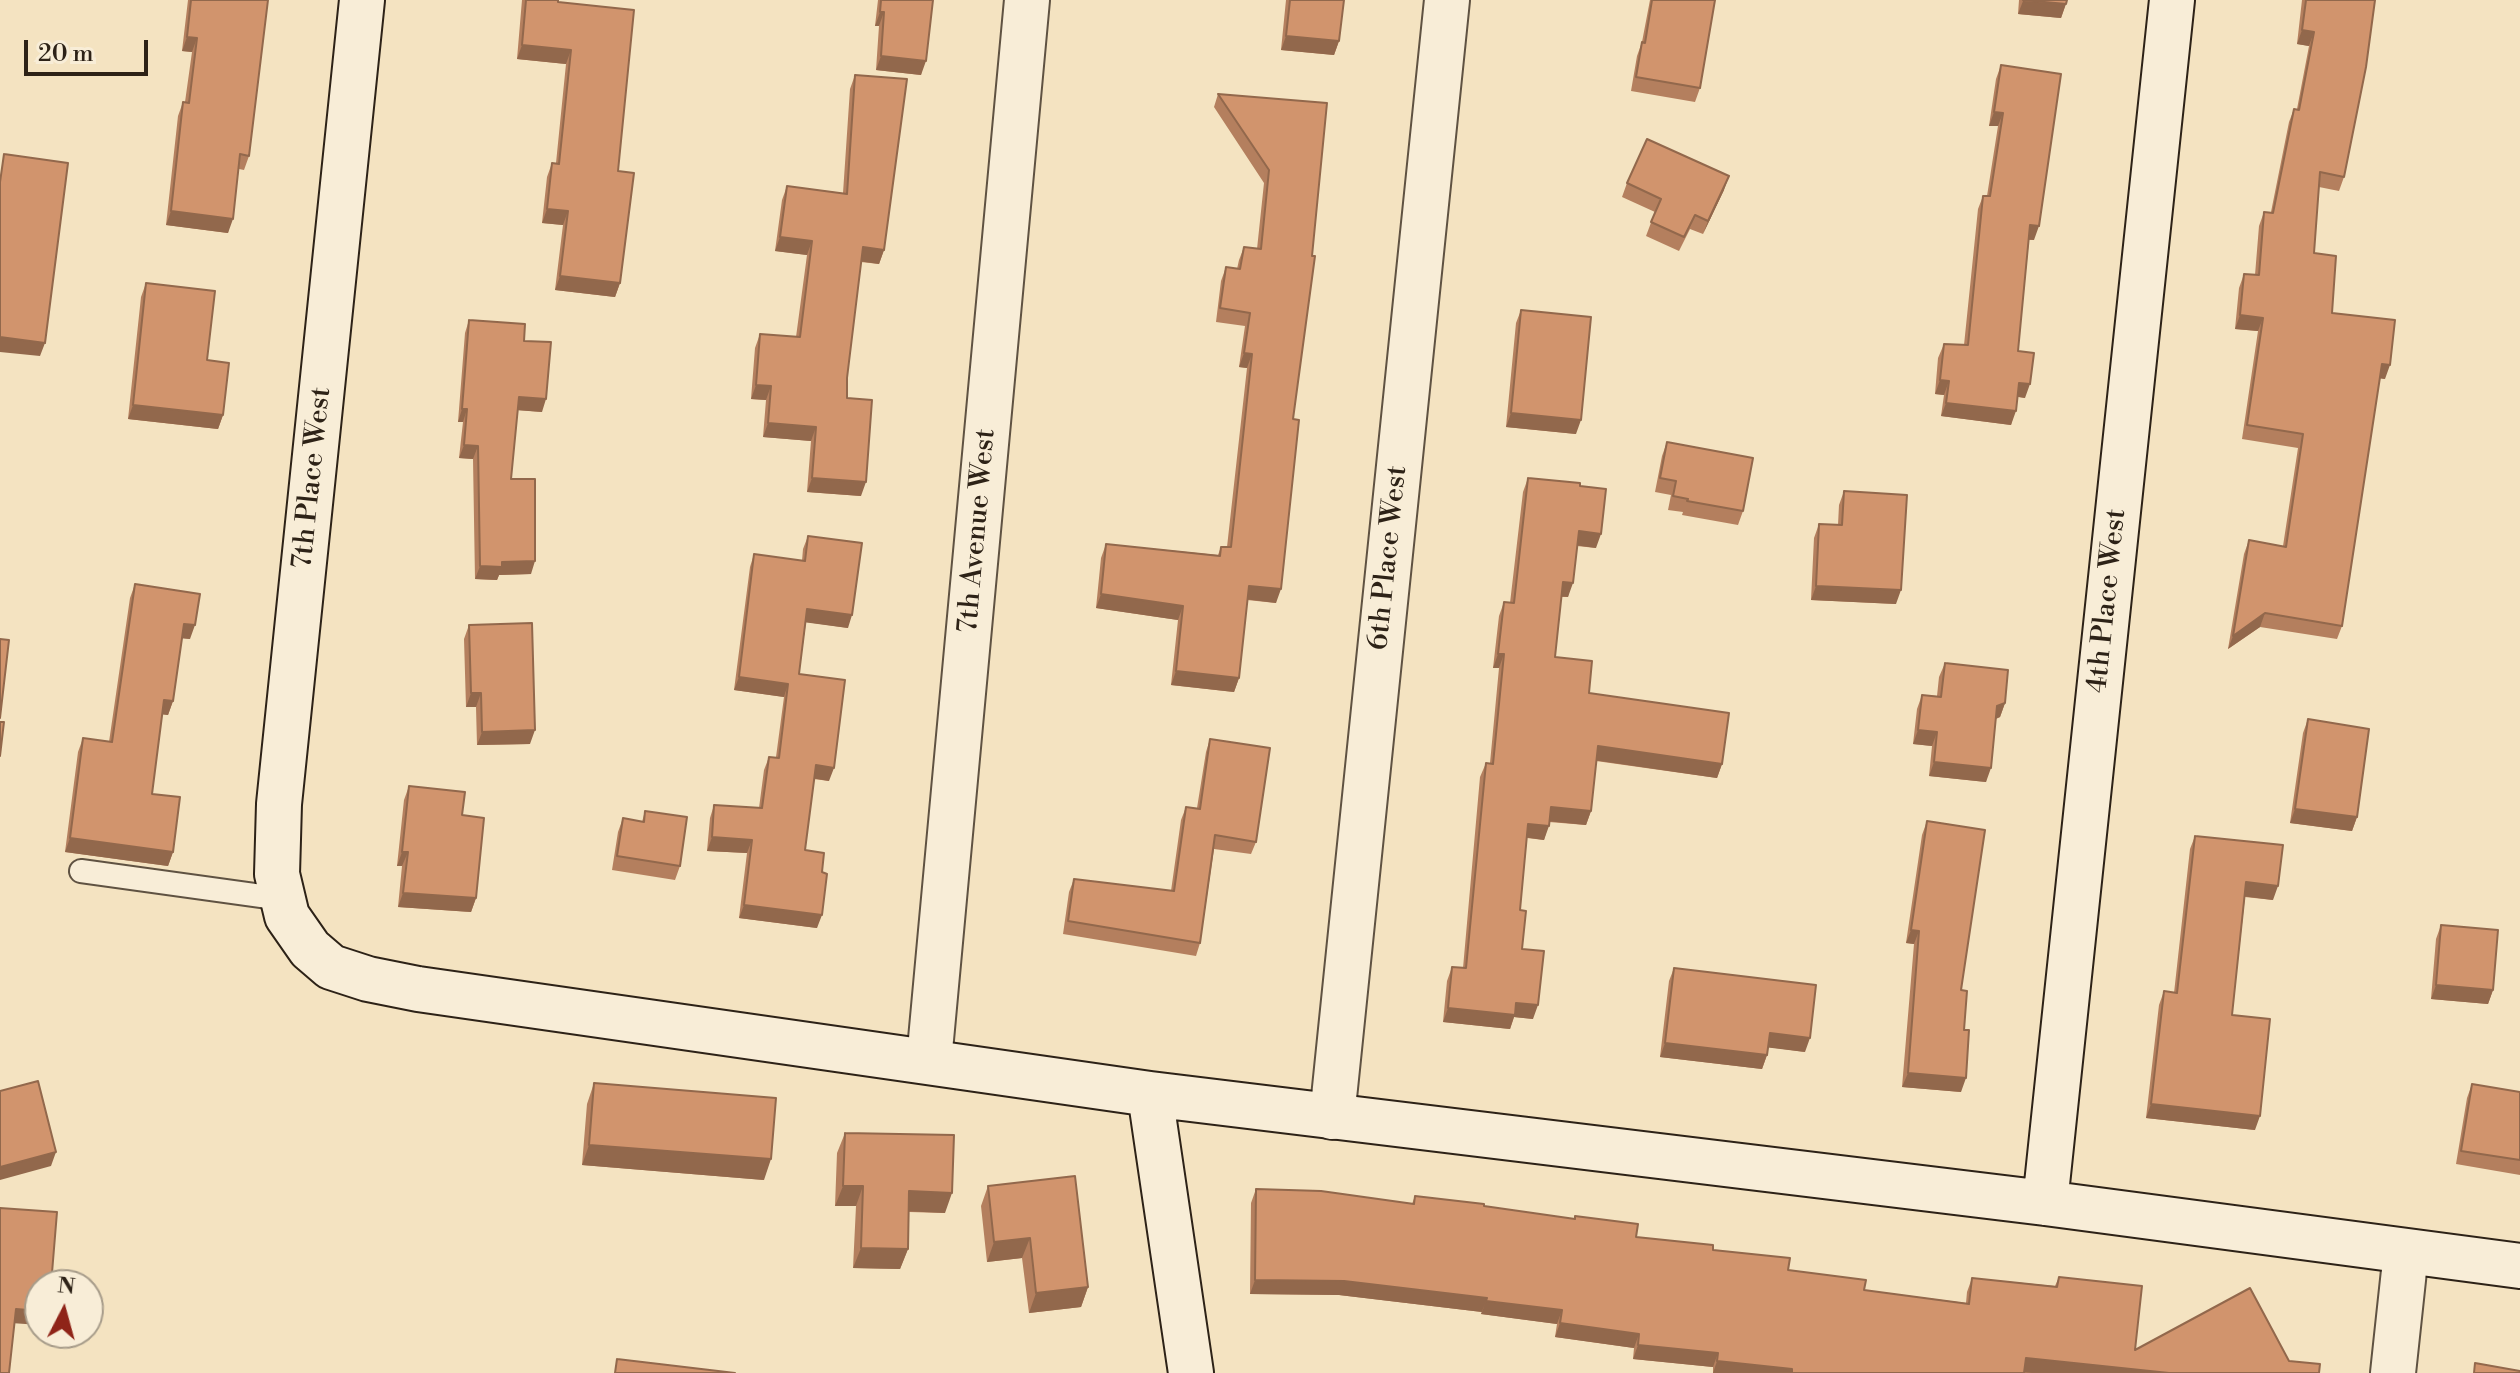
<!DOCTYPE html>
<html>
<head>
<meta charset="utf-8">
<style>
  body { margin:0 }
  #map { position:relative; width:2520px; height:1373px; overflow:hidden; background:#f4e3c1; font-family:"Libre Bodoni",serif }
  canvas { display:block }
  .north { position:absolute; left:24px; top:1269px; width:80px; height:80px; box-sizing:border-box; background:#f8edd7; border:2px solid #a79c8a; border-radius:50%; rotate:6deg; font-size:22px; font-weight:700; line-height:32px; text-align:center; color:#2d2217 }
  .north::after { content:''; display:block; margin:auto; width:28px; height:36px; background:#8f2418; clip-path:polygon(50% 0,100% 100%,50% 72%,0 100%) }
  .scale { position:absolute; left:24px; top:40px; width:124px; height:36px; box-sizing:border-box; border:4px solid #2d2217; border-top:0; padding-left:10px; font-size:24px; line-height:28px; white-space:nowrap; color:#2d2217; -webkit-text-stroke:6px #f8edd7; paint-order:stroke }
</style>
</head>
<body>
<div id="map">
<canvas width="2520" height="1373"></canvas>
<div class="north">N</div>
<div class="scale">20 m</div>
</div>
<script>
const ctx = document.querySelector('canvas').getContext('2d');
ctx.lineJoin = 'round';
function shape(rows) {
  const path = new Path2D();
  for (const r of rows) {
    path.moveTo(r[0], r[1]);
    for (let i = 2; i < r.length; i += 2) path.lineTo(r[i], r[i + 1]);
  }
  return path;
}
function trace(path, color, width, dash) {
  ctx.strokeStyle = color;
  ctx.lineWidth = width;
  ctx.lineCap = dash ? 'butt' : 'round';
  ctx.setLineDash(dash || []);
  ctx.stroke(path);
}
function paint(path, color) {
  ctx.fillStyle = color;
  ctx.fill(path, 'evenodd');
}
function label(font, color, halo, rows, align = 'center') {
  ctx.font = font + ' "Libre Bodoni",serif';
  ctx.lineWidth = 6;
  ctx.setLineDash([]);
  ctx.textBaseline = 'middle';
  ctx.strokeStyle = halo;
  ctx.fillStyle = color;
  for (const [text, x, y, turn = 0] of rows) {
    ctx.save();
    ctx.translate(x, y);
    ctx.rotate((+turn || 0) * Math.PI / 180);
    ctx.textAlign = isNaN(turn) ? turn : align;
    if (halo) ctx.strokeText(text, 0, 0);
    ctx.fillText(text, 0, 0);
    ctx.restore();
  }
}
const lane = shape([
  [81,871,283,899]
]);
const street = shape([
  [929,1061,1027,0],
  [1332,1117,1447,0],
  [2393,1373,2406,1252]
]);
const secondary = shape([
  [362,0,279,804,277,874,287,916,310,949,331,967,368,979,418,989,1150,1094,2045,1203,2520,1266],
  [1150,1094,1191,1373],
  [2045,1203,2172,0]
]);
const wall = shape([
  [188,0,268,0,249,156,244,170,239,169,228,233,166,225,178,116,183,102,185,102,192,52,182,51],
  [522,0,558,0,618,171,620,283,615,297,555,290,563,225,542,223,547,177,552,163,556,163,566,64,517,59],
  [878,0,933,0,921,75,876,70,879,26,875,26],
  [1286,0,1344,0,1339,41,1334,55,1281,50],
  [1650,0,1715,0,1700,88,1695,102,1631,91,1637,56,1642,42],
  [2019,0,2067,0,2061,18,2018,14],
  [2302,0,2375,0,2344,177,2339,191,2319,187,2314,253,2332,313,2385,379,2380,378,2342,626,2337,639,2260,627,2228,649,2244,554,2249,540,2283,546,2298,448,2242,439,2258,331,2235,329,2239,288,2244,274,2255,275,2259,226,2264,212,2271,212,2289,122,2294,109,2297,109,2309,46,2297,44],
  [2001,65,2034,240,2029,240,2018,351,2025,398,2018,397,2011,425,1941,416,1944,395,1935,394,1938,358,1944,344,1964,345,1978,209,1983,196,1987,196,1998,126,1989,126,1996,79],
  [855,75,884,250,879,264,861,262,847,378,847,398,861,496,807,492,811,441,763,437,766,400,751,399,755,348,760,334,796,337,807,255,775,251,782,200,787,186,843,193,850,89],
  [1218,94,1327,103,1293,419,1276,603,1247,600,1239,678,1234,692,1171,685,1178,620,1096,608,1101,558,1106,544,1218,555,1221,547,1227,547,1247,368,1239,367,1245,326,1216,322,1221,281,1226,267,1237,269,1239,260,1244,247,1257,249,1264,183,1214,107],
  [1627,183,1724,190,1703,234,1690,229,1679,251,1646,236,1655,212,1622,197],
  [146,283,207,360,223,415,218,429,128,419,141,297],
  [1521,310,1576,434,1506,427,1516,323],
  [469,320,524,341,542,412,518,410,511,479,531,574,499,575,497,580,475,579,473,459,459,458,463,422,458,422,465,333],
  [1667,442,1743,511,1738,525,1682,515,1683,512,1668,510,1671,495,1655,492,1662,456],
  [1528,478,1580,486,1596,548,1577,546,1568,597,1561,597,1555,657,1589,693,1722,764,1717,778,1596,761,1591,811,1586,825,1549,822,1544,840,1527,838,1520,910,1522,949,1533,1019,1514,1017,1510,1029,1443,1022,1447,981,1452,967,1463,968,1480,777,1486,763,1490,763,1499,668,1493,668,1499,616,1504,602,1510,603,1523,492],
  [1844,491,1896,604,1811,600,1814,538,1819,524,1838,525,1839,505],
  [808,536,848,628,806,622,799,674,829,781,814,779,805,850,822,872,817,928,739,918,747,853,707,851,710,818,714,805,759,808,764,770,769,757,776,757,784,697,734,690,750,567,754,554,802,561,803,549],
  [135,584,190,639,182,638,173,701,168,715,162,714,152,794,173,852,168,866,65,852,78,752,83,738,109,742,130,598],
  [469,625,530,744,477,745,476,707,466,707,464,639],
  [1945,663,2005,703,2000,717,1996,719,1986,782,1929,776,1932,746,1913,744,1917,709,1922,695,1937,696,1939,677],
  [2308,719,2357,817,2352,831,2290,823,2303,733],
  [1210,739,1256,842,1251,854,1214,849,1200,943,1196,956,1063,934,1069,892,1074,879,1171,891,1181,820,1186,807,1197,808,1206,752],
  [409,786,462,815,476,898,471,912,398,907,402,866,397,866,404,800],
  [645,811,680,866,675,880,612,870,618,832,623,818,642,822],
  [1927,821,1961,990,1964,1030,1961,1092,1902,1087,1914,944,1906,943,1922,835],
  [2195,836,2273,900,2245,897,2232,1015,2255,1130,2146,1118,2159,1005,2164,991,2174,993,2190,849],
  [2441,925,2493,990,2488,1004,2431,999,2436,939],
  [1674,968,1805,1052,1768,1047,1767,1055,1762,1069,1660,1057,1669,981],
  [594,1083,764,1180,582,1165,587,1104],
  [2472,1084,2520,1092,2520,1175,2456,1164,2467,1098],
  [845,1133,945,1213,909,1212,908,1249,900,1269,853,1268,856,1206,835,1206,837,1153],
  [988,1186,1088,1287,1081,1307,1029,1313,1022,1258,987,1262,981,1206],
  [1256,1189,1412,1204,1415,1196,1484,1206,1636,1237,1713,1250,1864,1290,1966,1303,1967,1292,1972,1278,2055,1286,2059,1277,2135,1350,2289,1361,2319,1373,1713,1373,1713,1367,1633,1359,1634,1348,1555,1337,1557,1324,1481,1314,1482,1312,1339,1295,1250,1294,1251,1203]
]);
const shadedWall = shape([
  [2023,1,2066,4,2061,18,2018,14],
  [880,12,884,12,879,26,875,26],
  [2302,30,2314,32,2309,46,2297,44],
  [1286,36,1339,41,1334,55,1281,50],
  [187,37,197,38,192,52,182,51],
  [522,45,571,50,566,64,517,59],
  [881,56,926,61,921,75,876,70],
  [1994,112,2003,113,1998,126,1989,126],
  [1729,176,1724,190,1703,234,1708,221],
  [547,209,568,211,563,225,542,223],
  [171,211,233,219,228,233,166,225],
  [2030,225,2039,226,2034,240,2025,239],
  [780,237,812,241,807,255,775,251],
  [863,247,884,250,879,264,858,261],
  [560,276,620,283,615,297,555,290],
  [2240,315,2263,318,2258,331,2235,329],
  [0,337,45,343,40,356,0,352],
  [1244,353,1252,354,1247,368,1239,367],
  [2382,364,2390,365,2385,379,2377,378],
  [1940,380,1949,381,1944,395,1935,394],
  [2019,383,2030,384,2025,398,2014,396],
  [756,385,771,386,766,400,751,399],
  [519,397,546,399,542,412,515,410],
  [1946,403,2016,411,2011,425,1941,416],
  [133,405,223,415,218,429,128,419],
  [462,409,467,409,463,422,458,422],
  [1511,413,1581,420,1576,434,1506,427],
  [768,423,816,427,811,441,763,437],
  [464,445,478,446,473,459,459,458],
  [812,478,866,482,861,496,807,492],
  [1579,531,1601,534,1596,548,1574,545],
  [535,561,531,574,499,575,497,580,475,579,480,566,502,562],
  [1563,582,1573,583,1568,597,1558,596],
  [1249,586,1281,589,1276,603,1244,599],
  [1816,586,1901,590,1896,604,1811,600],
  [1101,594,1183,606,1178,620,1096,608],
  [807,609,852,615,848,628,803,622],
  [2265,613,2260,627,2228,649,2233,636],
  [184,624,195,625,190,639,179,638],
  [1498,654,1504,654,1499,668,1493,668],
  [1176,671,1239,678,1234,692,1171,685],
  [739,677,788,684,784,697,734,690],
  [471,693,481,693,476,707,466,707],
  [164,700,173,701,168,715,159,714],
  [2005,703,2000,717,1992,720,1997,706],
  [535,730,530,744,477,745,482,732],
  [1918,730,1937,732,1932,746,1913,744],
  [1598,746,1722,764,1717,778,1593,760],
  [1934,762,1991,768,1986,782,1929,776],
  [816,765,834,768,829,781,811,778],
  [1551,807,1591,811,1586,825,1546,821],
  [2295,809,2357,817,2352,831,2290,823],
  [1528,824,1549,826,1544,840,1523,837],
  [712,837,752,840,747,853,707,851],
  [70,838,173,852,168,866,65,852],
  [402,852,408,852,402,866,397,866],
  [2246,882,2278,886,2273,900,2241,896],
  [403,893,476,898,471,912,398,907],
  [744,905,822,915,817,928,739,918],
  [1911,930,1919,931,1914,944,1906,943],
  [2436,985,2493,990,2488,1004,2431,999],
  [1516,1003,1538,1005,1533,1019,1514,1017,1510,1029,1443,1022,1448,1008],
  [1770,1033,1810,1038,1805,1052,1764,1047],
  [1665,1043,1767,1055,1762,1069,1660,1057],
  [1908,1073,1966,1078,1961,1092,1902,1087],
  [2151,1104,2260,1116,2255,1130,2146,1118],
  [589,1145,771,1159,764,1180,582,1165],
  [56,1152,51,1166,0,1180,0,1167],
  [843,1186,863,1186,856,1206,835,1206],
  [909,1191,952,1193,945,1213,902,1211],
  [1030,1238,1022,1258,987,1262,994,1242],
  [861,1248,908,1249,900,1269,853,1268],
  [1255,1280,1344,1281,1487,1298,1482,1312,1339,1295,1250,1294],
  [1088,1287,1081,1307,1029,1313,1036,1293],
  [1486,1301,1562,1310,1557,1324,1481,1314],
  [16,1309,40,1311,40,1325,11,1323],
  [1560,1323,1639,1334,1634,1348,1555,1337],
  [1638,1345,1718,1353,1713,1367,1633,1359],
  [2026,1358,2169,1373,2032,1373,2021,1372],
  [1717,1361,1792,1369,1791,1373,1713,1373]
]);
const building = shape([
  [191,0,268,0,249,156,240,154,233,219,171,211,183,102,189,103,197,38,187,37,191,0],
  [526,0,558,0,558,2,634,10,618,171,634,173,620,283,560,276,568,211,547,209,552,163,559,164,571,50,522,45,526,0],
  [881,0,933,0,926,61,881,56,884,12,880,12,881,0],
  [1290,0,1344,0,1339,41,1286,36,1290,0],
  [1652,0,1715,0,1700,88,1636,77,1642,42,1645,43,1652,0],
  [2023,0,2067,0,2066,4,2023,0],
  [2306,0,2375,0,2366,67,2344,177,2320,172,2314,253,2336,256,2332,313,2395,320,2390,365,2382,364,2342,626,2265,613,2233,636,2249,540,2286,547,2303,434,2247,425,2263,318,2240,315,2244,274,2259,275,2264,212,2273,213,2294,109,2299,110,2314,32,2302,30,2306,0],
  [2001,65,2061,74,2039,226,2030,225,2018,351,2034,353,2030,384,2019,383,2016,411,1946,403,1949,381,1940,380,1944,344,1968,345,1983,196,1990,196,2003,113,1994,112,2001,65],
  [855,75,907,79,884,250,863,247,847,378,847,398,872,400,866,482,812,478,816,427,768,423,771,386,756,385,760,334,800,337,812,241,780,237,787,186,847,194,855,75],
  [1218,94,1327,103,1312,256,1315,256,1293,419,1299,420,1281,589,1249,586,1239,678,1176,671,1183,606,1101,594,1106,544,1220,556,1221,547,1231,547,1252,354,1244,353,1250,313,1220,308,1226,267,1240,269,1244,247,1261,249,1269,170,1218,94],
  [1647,139,1729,176,1708,221,1695,215,1684,237,1651,222,1661,199,1627,183,1647,139],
  [4,154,68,163,45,343,0,337,0,182,4,154],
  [146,283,215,291,207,360,229,363,223,415,133,405,146,283],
  [1521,310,1591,317,1581,420,1511,413,1521,310],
  [469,320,525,324,524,341,551,342,546,399,519,397,511,479,535,479,535,561,502,562,502,567,480,566,478,446,464,445,467,409,462,409,469,320],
  [1667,442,1753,458,1743,511,1687,501,1688,499,1673,496,1676,481,1660,478,1667,442],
  [1528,478,1580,483,1580,486,1606,489,1601,534,1579,531,1573,583,1563,582,1555,657,1592,661,1589,693,1729,713,1722,764,1598,746,1591,811,1551,807,1549,826,1528,824,1520,910,1526,911,1522,949,1544,951,1538,1005,1516,1003,1515,1015,1448,1008,1452,967,1466,968,1486,763,1493,764,1504,654,1498,654,1504,602,1514,603,1528,478],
  [1844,491,1907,495,1901,590,1816,586,1819,524,1842,525,1844,491],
  [808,536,862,543,852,615,807,609,799,674,845,680,834,768,816,765,805,850,824,853,822,872,827,874,822,915,744,905,752,840,712,837,714,805,762,808,769,757,779,758,788,684,739,677,754,554,805,561,808,536],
  [135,584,200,594,195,625,184,624,173,701,164,700,152,794,180,797,173,852,70,838,83,738,112,742,135,584],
  [532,623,535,730,482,732,481,693,471,693,469,625,532,623],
  [0,639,9,640,0,718,0,639],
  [1945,663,2008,670,2005,703,1997,706,1991,768,1934,762,1937,732,1918,730,1922,695,1941,697,1945,663],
  [2308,719,2369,729,2357,817,2295,809,2308,719],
  [0,722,4,722,0,756,0,722],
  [1210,739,1270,748,1256,842,1215,835,1200,943,1068,921,1074,879,1174,891,1186,807,1200,809,1210,739],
  [409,786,465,792,462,815,484,818,476,898,403,893,408,852,402,852,409,786],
  [645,811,687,817,680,866,617,856,623,818,644,822,645,811],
  [1927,821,1985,830,1961,990,1967,991,1964,1030,1969,1030,1966,1078,1908,1073,1919,931,1911,930,1927,821],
  [2195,836,2283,845,2278,886,2246,882,2232,1015,2270,1019,2260,1116,2151,1104,2164,991,2177,993,2195,836],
  [2441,925,2498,930,2493,990,2436,985,2441,925],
  [1674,968,1816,985,1810,1038,1770,1033,1767,1055,1665,1043,1674,968],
  [38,1081,56,1152,0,1167,0,1091,38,1081],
  [594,1083,776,1098,771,1159,589,1145,594,1083],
  [2472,1084,2520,1092,2520,1160,2461,1151,2472,1084],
  [845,1133,954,1135,952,1193,909,1191,908,1249,861,1248,863,1186,843,1186,845,1133],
  [1075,1176,1088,1287,1036,1293,1030,1238,994,1242,988,1186,1075,1176],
  [1256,1189,1321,1191,1414,1204,1415,1196,1484,1204,1484,1206,1575,1219,1575,1216,1638,1224,1636,1237,1713,1245,1713,1250,1790,1258,1788,1270,1866,1280,1864,1290,1969,1304,1972,1278,2057,1287,2059,1277,2142,1286,2135,1350,2250,1288,2289,1361,2320,1364,2319,1373,2169,1373,2026,1358,2024,1373,1792,1373,1792,1369,1717,1361,1718,1353,1638,1345,1639,1334,1560,1323,1562,1310,1486,1301,1487,1298,1344,1281,1255,1280,1256,1189],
  [0,1208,57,1212,51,1285,40,1285,40,1311,16,1309,9,1373,0,1373,0,1208],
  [617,1359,735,1373,615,1373,617,1359],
  [2475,1363,2520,1371,2520,1373,2474,1373,2475,1363]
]);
const streetNames = [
  ["7th Place West",313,478,-84],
  ["7th Avenue West",978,531,-85],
  ["6th Place West",1389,558,-84],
  ["4th Place West",2108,601,-84]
];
trace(lane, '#5f5242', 26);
trace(street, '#5f5242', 48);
trace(secondary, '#2d2217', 48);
trace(lane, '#f8edd7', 22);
trace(street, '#f8edd7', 44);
trace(secondary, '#f8edd7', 44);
paint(wall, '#b47f5e');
paint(shadedWall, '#92684c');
paint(building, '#d1946d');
trace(building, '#92684c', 2);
label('28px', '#2d2217', '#f8edd7', streetNames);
</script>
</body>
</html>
